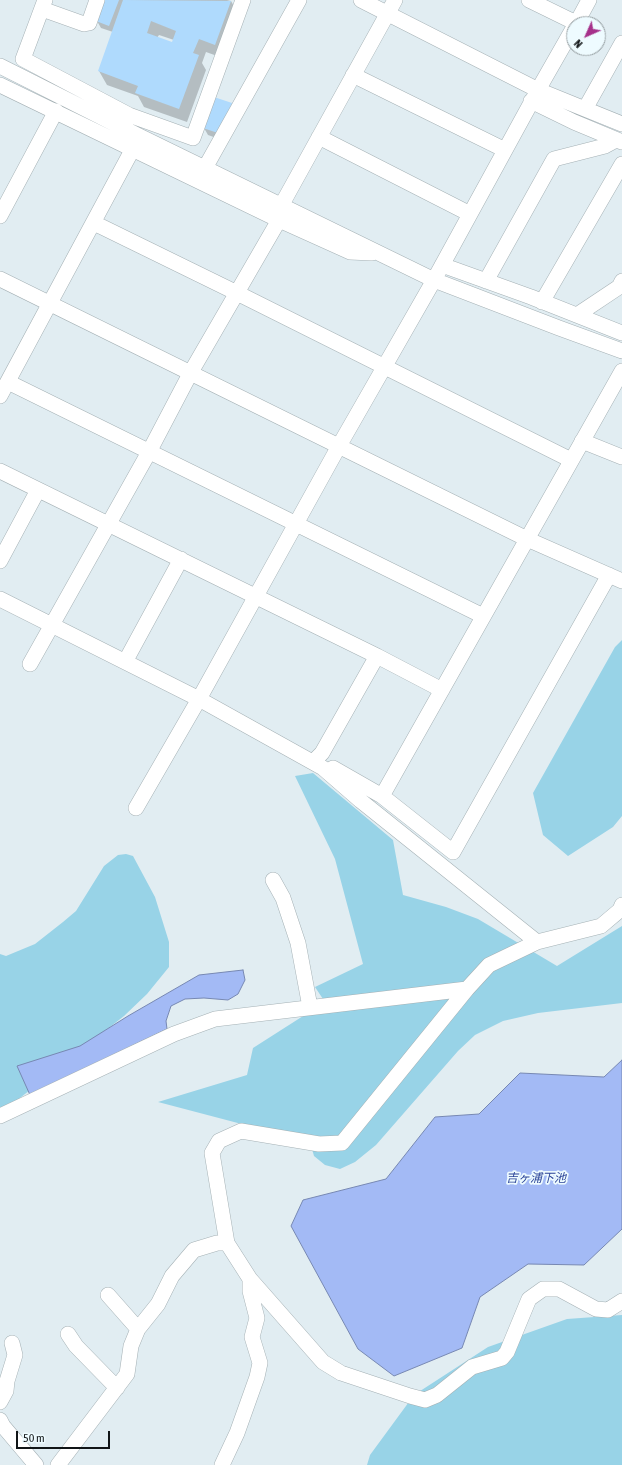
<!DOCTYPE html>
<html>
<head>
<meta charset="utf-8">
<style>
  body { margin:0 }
  #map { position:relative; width:622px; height:1465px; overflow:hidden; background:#e1edf2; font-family:"Asap Condensed",sans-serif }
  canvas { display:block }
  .north { position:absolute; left:566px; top:16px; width:40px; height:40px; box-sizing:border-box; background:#eefbff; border:1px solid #969fa2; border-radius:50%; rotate:225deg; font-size:11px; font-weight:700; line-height:16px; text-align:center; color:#111517 }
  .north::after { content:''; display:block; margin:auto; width:14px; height:18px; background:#a6318b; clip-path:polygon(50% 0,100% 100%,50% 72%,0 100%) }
  .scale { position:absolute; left:16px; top:1431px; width:94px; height:18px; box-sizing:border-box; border:2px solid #111517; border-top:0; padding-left:5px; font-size:12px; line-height:14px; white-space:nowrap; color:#111517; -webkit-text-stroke:3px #eefbff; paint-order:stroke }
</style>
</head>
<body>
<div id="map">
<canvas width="622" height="1465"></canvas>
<div class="north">N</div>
<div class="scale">50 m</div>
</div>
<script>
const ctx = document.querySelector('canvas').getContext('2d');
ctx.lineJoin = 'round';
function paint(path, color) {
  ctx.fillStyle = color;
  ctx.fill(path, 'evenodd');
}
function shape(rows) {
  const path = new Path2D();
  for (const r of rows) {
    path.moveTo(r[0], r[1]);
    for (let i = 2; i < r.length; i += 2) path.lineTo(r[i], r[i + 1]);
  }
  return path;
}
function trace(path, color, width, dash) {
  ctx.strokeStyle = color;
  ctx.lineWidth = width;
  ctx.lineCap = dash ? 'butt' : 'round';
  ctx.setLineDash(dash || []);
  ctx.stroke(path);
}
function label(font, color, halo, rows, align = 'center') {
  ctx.font = font + ' "Asap Condensed","Noto Sans JP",sans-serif';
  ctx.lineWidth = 3.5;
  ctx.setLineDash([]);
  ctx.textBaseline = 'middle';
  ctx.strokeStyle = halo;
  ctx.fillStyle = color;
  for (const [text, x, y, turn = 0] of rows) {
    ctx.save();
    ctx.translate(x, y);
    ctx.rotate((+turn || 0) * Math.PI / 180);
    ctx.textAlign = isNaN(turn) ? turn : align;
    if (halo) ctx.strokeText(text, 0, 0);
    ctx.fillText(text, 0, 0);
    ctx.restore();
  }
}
const green = shape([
  [622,640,622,816,613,827,568,856,543,835,533,793,615,647],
  [313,773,393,840,403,895,446,907,478,919,557,966,622,926,622,1003,538,1013,503,1021,475,1035,458,1051,376,1145,355,1162,340,1169,325,1165,314,1156,310,1142,158,1102,247,1075,253,1048,325,1002,315,987,363,964,335,859,295,776],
  [126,854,133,856,155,897,169,942,169,967,147,994,124,1016,11,1105,0,1112,0,954,6,956,35,944,63,922,76,911,104,866,118,855],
  [622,1315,622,1465,367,1465,370,1455,414,1395,488,1347,567,1319]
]);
const water = shape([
  [243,970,245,980,238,994,228,1000,204,998,185,999,171,1006,166,1021,167,1029,30,1095,17,1066,80,1046,128,1016,199,975,243,970],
  [622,1060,622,1229,584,1265,528,1264,480,1297,462,1348,394,1376,358,1349,291,1226,303,1200,386,1179,435,1117,479,1114,520,1073,604,1077,622,1060]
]);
const shadow = shape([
  [104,0,227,0,231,1,239,15,223,58,206,52,202,63,206,70,187,122,144,107,138,96,107,85,99,71,113,32,101,28,97,21],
  [159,35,174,40,173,43,157,38],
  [215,98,222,140,208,135,204,128]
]);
const building = shape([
  [103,0,119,0,109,26,96,21],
  [123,0,231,1,215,45,199,39,193,53,199,55,179,109,135,93,138,86,98,71],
  [151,21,176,31,172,42,147,33],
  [214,97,235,104,218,133,203,128]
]);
const minor = shape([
  [45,0,23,59,129,115,125,124],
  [361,0,538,90,622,124],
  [529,0,576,23],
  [42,9,84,24,89,23,97,0],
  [576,24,589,0],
  [0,66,139,136,434,280,559,328,622,351],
  [353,75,505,150],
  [0,85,279,220,350,252,372,253],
  [531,101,574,122,622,142],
  [585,109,622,43],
  [129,115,193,138,243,0],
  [319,137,470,214],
  [205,168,299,0],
  [281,206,395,0],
  [0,216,56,111],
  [94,223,237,293,571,460],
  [442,265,531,297,622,333],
  [0,279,527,539,622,581],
  [486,281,554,159,605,146,616,140],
  [542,302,622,164],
  [577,315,619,287,622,281],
  [8,382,483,616],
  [0,396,137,141],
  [582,441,622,457],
  [0,471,377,656,442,690],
  [0,561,38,490],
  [0,599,199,699,323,768,361,801,537,942],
  [125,662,181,559],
  [30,664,149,452,191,372,279,220],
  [313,762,322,753,377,656],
  [333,768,382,796,453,852,609,575],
  [382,796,622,371],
  [136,808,199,699,339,446,434,280,538,90,574,27],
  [273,880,283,898,298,943,310,1007],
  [622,905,620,910,601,926,537,942,489,965,467,989,342,1143,319,1144,241,1131,219,1141,212,1153,227,1243,250,1279,323,1362,341,1373,410,1396,425,1400,437,1395,472,1367,502,1358,507,1352,529,1299,543,1289,559,1289,596,1309,608,1310,622,1301],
  [0,1116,174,1034,215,1019,467,989],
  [108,1295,138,1329],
  [68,1334,76,1346,117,1388],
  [0,1402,6,1391,7,1381,15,1355,12,1343],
  [0,1420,3,1426,36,1465],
  [58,1465,127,1374,131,1346,138,1329,158,1304,172,1276,194,1250,217,1243,227,1243],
  [222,1465,237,1433,257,1377,260,1363,252,1337,257,1318,250,1291,250,1279]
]);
const waterNames = [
  ["吉ヶ浦下池",536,1178]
];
paint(green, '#98d3e7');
paint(water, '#a3baf5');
trace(water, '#7788b2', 1);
paint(shadow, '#0003');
paint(building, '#afdafd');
trace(minor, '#a5b1b5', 16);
trace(minor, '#fff', 15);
label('italic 12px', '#2c4599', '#eefbff', waterNames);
</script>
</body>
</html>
